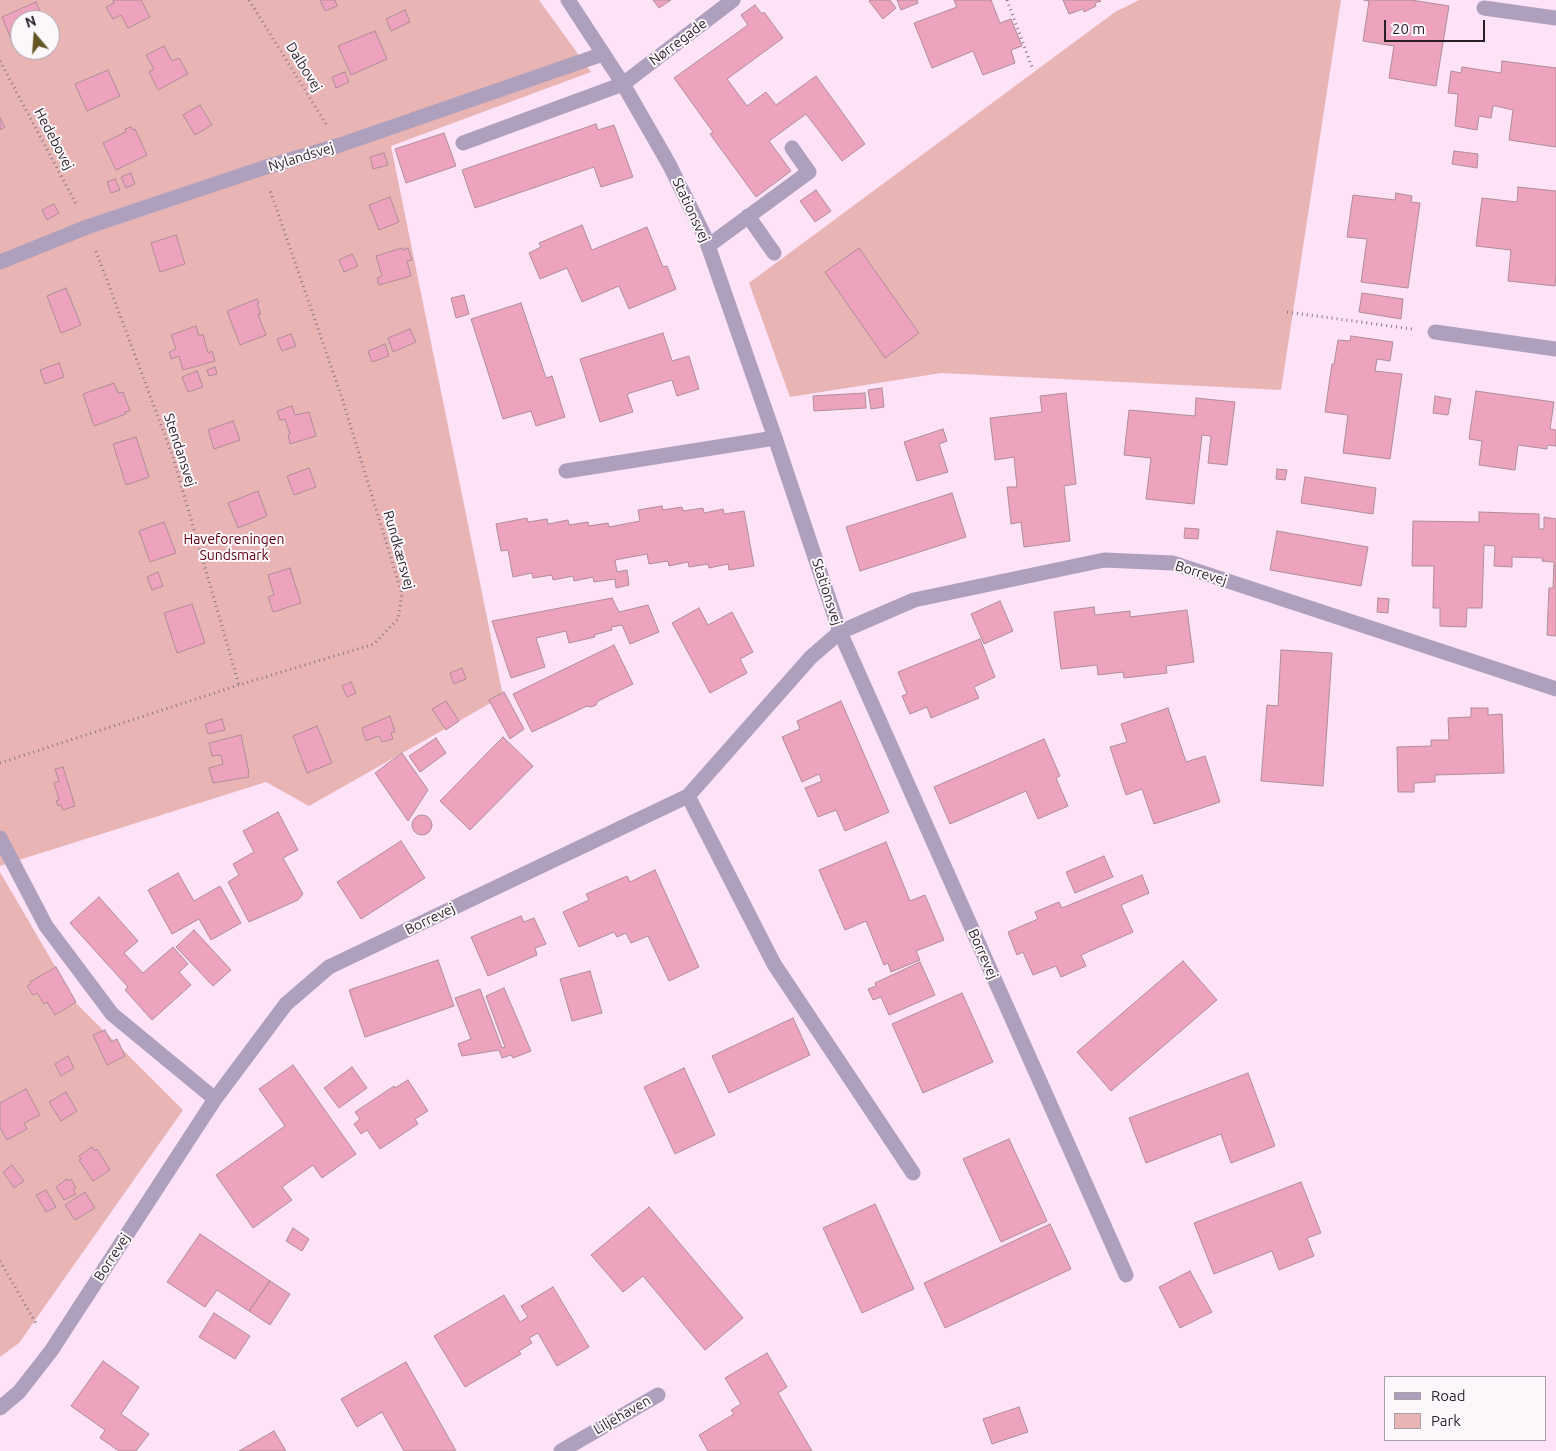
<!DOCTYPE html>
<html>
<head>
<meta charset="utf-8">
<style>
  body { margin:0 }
  #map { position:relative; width:1556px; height:1451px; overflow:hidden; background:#fde2f8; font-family:Ubuntu,sans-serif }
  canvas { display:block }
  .legend { position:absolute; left:1384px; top:1376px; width:162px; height:65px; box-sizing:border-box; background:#fcf7fb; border:1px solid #a7a0a6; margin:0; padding:6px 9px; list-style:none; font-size:15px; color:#281e26 }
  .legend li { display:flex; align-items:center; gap:10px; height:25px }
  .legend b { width:25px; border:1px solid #a7a0a6 }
  .north { position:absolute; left:10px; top:10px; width:50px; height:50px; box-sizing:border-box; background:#fcf7fb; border:1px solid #a7a0a6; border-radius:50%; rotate:342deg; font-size:14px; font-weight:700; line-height:20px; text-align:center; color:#281e26 }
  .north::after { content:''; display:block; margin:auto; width:18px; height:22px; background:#655623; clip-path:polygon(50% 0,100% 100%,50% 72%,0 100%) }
  .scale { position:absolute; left:1384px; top:20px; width:101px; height:22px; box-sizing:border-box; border:2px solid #281e26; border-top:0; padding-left:6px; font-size:15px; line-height:18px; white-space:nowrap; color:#281e26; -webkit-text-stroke:4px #fcf7fb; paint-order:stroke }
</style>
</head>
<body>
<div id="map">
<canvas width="1556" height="1451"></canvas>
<ul class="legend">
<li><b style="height:6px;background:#aea0bc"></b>Road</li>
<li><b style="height:14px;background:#e9b5b4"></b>Park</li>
</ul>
<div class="north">N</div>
<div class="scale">20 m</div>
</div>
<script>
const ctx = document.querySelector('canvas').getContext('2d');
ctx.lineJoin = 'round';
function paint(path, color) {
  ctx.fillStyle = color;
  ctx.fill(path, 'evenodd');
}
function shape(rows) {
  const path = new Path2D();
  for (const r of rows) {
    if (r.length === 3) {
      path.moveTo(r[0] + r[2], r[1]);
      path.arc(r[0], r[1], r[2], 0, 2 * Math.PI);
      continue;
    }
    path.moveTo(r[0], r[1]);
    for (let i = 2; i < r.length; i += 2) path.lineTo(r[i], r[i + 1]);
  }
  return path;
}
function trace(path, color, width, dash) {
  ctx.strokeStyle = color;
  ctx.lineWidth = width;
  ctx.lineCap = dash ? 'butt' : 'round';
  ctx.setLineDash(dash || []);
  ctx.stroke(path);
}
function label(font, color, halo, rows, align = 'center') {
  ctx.font = font + ' Ubuntu,sans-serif';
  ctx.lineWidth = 4;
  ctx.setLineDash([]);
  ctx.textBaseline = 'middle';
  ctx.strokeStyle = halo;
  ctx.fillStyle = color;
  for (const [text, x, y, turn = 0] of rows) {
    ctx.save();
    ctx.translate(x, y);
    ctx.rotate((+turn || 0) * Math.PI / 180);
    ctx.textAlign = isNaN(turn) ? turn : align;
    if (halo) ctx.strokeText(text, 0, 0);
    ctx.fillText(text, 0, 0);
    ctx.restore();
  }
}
const green = shape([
  [0,0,539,0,591,72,391,146,503,696,309,806,266,782,0,866],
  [20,20,50,20,50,50,20,50],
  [1139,0,1341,0,1281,390,941,373,790,397,749,283,1115,12],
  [0,872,77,1004,183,1110,19,1343,0,1357]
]);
const building = shape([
  [113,0,141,0,150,17,128,28,121,15,113,19,106,7,114,3,113,0],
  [320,0,335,0,337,6,325,11,320,0],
  [653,0,671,0,659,8,653,0],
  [871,0,890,0,896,8,883,19,869,1,871,0],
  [897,0,917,0,918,3,901,10,897,0],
  [954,0,991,0,1000,23,1011,19,1022,46,1011,50,1015,63,983,75,973,51,932,68,914,23,957,7,954,0],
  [1063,0,1100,0,1101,1,1095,3,1096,6,1084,12,1083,9,1069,14,1063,0],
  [1364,0,1411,0,1449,6,1436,86,1389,78,1394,46,1363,41,1369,1,1364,0],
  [36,2,44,20,20,20,20,43,14,46,2,17,36,2],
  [755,5,762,14,764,12,783,38,727,79,747,106,766,92,776,105,816,76,865,144,842,161,806,114,769,141,791,171,756,197,710,134,713,132,674,78,748,25,741,15,755,5],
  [405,10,410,22,391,31,386,19,405,10],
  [375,31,387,59,351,75,338,46,375,31],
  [164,46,172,61,179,58,188,74,158,90,149,72,154,69,146,55,164,46],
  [1502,61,1556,68,1556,147,1509,140,1513,110,1496,106,1493,106,1491,118,1479,116,1477,130,1455,126,1458,94,1448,93,1451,71,1461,73,1462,67,1501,73,1502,61],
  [108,70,120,96,87,111,75,84,108,70],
  [345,72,349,82,336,88,332,77,345,72],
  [200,105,212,125,195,135,183,115,200,105],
  [0,118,5,127,0,130,0,118],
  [596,124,598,130,614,125,633,177,601,187,594,167,475,208,462,170,596,124],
  [131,127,133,130,135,129,147,155,116,170,103,143,126,132,125,129,131,127],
  [444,133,456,166,406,183,395,149,444,133],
  [1454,151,1478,154,1477,168,1452,164,1454,151],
  [384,153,388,165,373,169,370,157,384,153],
  [131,173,135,184,126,188,121,177,131,173],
  [115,179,120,190,111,193,107,182,115,179],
  [1518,187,1556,191,1556,273,1555,286,1508,281,1511,250,1476,246,1482,198,1517,202,1518,187],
  [816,190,831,211,815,222,800,201,816,190],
  [1396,193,1412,196,1411,202,1420,203,1408,288,1361,282,1367,239,1347,237,1353,195,1395,200,1396,193],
  [390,197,399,222,379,230,369,205,390,197],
  [54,204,59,213,47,220,42,210,54,204],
  [582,225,592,250,647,227,663,267,667,266,676,289,629,309,619,286,582,302,567,268,540,279,529,253,541,247,539,243,582,225],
  [176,235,185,264,160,272,151,243,176,235],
  [402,248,403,250,408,248,412,260,407,261,411,276,379,285,377,278,382,276,376,256,402,248],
  [859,248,919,333,885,358,825,272,859,248],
  [352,254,358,266,344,272,339,260,352,254],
  [66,288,81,325,61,333,47,296,66,288],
  [1362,293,1403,299,1401,319,1359,312,1362,293],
  [464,295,469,314,456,318,451,298,464,295],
  [257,299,259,303,257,304,261,314,258,314,266,335,240,345,227,311,257,299],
  [521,303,546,378,552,376,565,417,536,426,531,411,503,419,471,319,521,303],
  [196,326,199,336,203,334,208,353,212,351,215,361,183,370,179,356,171,359,169,352,176,349,171,335,196,326],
  [410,329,416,342,393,352,388,338,410,329],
  [663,333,672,361,689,356,699,389,677,396,672,380,627,394,633,412,600,422,580,359,663,333],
  [291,334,296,346,282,351,277,339,291,334],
  [1351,336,1393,342,1390,361,1377,359,1375,371,1402,374,1390,459,1343,453,1348,415,1325,412,1332,364,1334,364,1338,340,1350,341,1351,336],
  [385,344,389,356,372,362,368,351,385,344],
  [59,363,64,377,45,384,40,370,59,363],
  [215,367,217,374,209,376,207,370,215,367],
  [197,371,203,387,188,392,182,377,197,371],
  [114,383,118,393,123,392,130,411,125,412,126,414,94,426,83,394,114,383],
  [882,388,884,407,871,409,868,390,882,388],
  [1476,391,1554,402,1550,429,1556,430,1556,446,1547,445,1547,449,1518,445,1515,470,1479,465,1482,441,1469,439,1476,391],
  [865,393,866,408,814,411,813,396,865,393],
  [1066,393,1076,484,1064,486,1070,541,1024,547,1021,522,1011,524,1007,487,1017,487,1014,457,995,460,990,418,1042,412,1040,396,1066,393],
  [1435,396,1451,399,1448,415,1433,413,1435,396],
  [1196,398,1235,402,1227,465,1208,463,1211,436,1202,435,1194,504,1146,499,1151,458,1124,455,1129,410,1195,416,1196,398],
  [292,406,295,415,309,412,316,436,290,444,288,435,290,434,285,419,280,420,277,411,292,406],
  [233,421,240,440,214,449,208,430,233,421],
  [943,429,947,441,939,444,948,472,917,481,904,442,943,429],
  [136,437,149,477,126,485,113,444,136,437],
  [309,468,316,487,294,495,287,476,309,468],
  [1277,469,1287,470,1285,480,1276,479,1277,469],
  [1305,477,1376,488,1373,514,1301,503,1305,477],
  [258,491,267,516,238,528,228,503,258,491],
  [952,493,966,537,860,571,846,527,952,493],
  [662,506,663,510,682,507,683,511,703,508,704,513,723,509,724,514,744,511,754,566,729,570,728,564,709,568,708,564,689,567,688,562,669,566,668,561,649,564,647,554,615,560,617,572,627,570,629,585,616,588,615,579,594,582,593,577,574,581,573,576,553,580,552,575,533,578,532,573,513,577,508,550,501,551,496,524,527,518,528,522,547,519,548,524,568,520,569,525,588,522,589,526,608,523,609,527,640,521,638,510,662,506],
  [1479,512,1539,514,1539,529,1544,529,1544,517,1556,519,1556,636,1547,635,1549,588,1553,588,1554,562,1542,561,1543,558,1512,557,1512,567,1494,566,1495,546,1484,545,1482,608,1467,608,1466,627,1440,626,1440,608,1433,608,1434,566,1412,566,1413,521,1479,522,1479,512],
  [164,522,176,553,150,562,139,531,164,522],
  [1185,528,1199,529,1198,539,1184,538,1185,528],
  [1277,531,1368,547,1361,586,1270,570,1277,531],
  [290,568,301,603,273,612,268,597,274,595,268,575,290,568],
  [158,572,163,586,152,590,147,577,158,572],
  [612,598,619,612,648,605,659,632,630,644,622,625,611,627,612,630,594,635,595,637,569,643,566,631,536,638,545,667,511,678,492,621,612,598],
  [1378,598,1389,599,1388,613,1377,612,1378,598],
  [1000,601,1013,631,984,644,971,614,1000,601],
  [192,604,205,643,177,653,164,613,192,604],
  [1094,607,1095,615,1130,611,1130,617,1187,610,1194,662,1166,666,1167,673,1124,678,1123,672,1098,675,1097,665,1061,669,1054,612,1094,607],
  [699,608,708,625,732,612,753,652,740,659,747,673,710,693,672,623,699,608],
  [980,639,995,677,974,687,979,698,931,718,927,707,910,714,902,696,907,694,898,672,980,639],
  [614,645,633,684,598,701,596,705,591,707,587,706,532,732,513,694,614,645],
  [1281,650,1332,653,1323,786,1261,781,1267,705,1278,706,1281,650],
  [462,668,466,679,454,684,450,673,462,668],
  [351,682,356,693,347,697,342,686,351,682],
  [504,692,524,729,510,739,489,700,504,692],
  [446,701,459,721,446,730,432,709,446,701],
  [841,701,889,812,845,831,836,810,818,817,805,788,822,781,819,774,802,782,782,737,800,729,797,721,841,701],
  [1168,708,1186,762,1205,756,1220,802,1154,824,1142,789,1126,795,1110,747,1127,742,1121,724,1168,708],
  [1471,708,1488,708,1488,715,1502,714,1504,773,1435,775,1435,782,1414,783,1414,792,1398,792,1397,747,1431,746,1431,740,1449,740,1448,718,1471,717,1471,708],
  [390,716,395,732,391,733,393,739,382,742,380,737,378,736,366,741,362,728,390,716],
  [222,719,225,730,208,734,205,724,222,719],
  [317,726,332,763,307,773,293,736,317,726],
  [241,735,249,773,248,773,249,777,213,783,209,768,223,764,221,755,212,756,209,743,241,735],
  [503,737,533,766,470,830,440,801,503,737],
  [436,738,446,753,420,772,409,756,436,738],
  [1044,739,1060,776,1056,778,1068,806,1038,819,1026,791,950,824,934,787,1044,739],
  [402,753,428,790,408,821,375,773,402,753],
  [63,767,75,806,63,810,61,805,58,806,56,801,59,800,54,783,59,781,55,769,63,767],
  [278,812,298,850,283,858,303,894,298,900,249,922,228,882,239,875,233,864,254,852,243,831,278,812],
  [422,825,10],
  [401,841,425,878,361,919,337,882,401,841],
  [886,842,910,901,925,895,944,940,916,951,920,960,891,972,888,963,884,965,866,921,845,930,819,870,886,842],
  [1104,856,1113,877,1075,893,1066,872,1104,856],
  [655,870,699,967,669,981,648,936,631,943,626,933,617,937,614,932,579,947,563,912,589,900,586,894,627,876,630,882,655,870],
  [178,873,194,901,220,886,241,923,211,940,199,919,172,934,148,890,178,873],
  [1142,875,1149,893,1121,905,1133,932,1081,955,1086,966,1061,977,1056,966,1033,975,1023,952,1017,955,1008,932,1038,919,1035,912,1059,902,1062,908,1142,875],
  [99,897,138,941,124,953,143,973,173,947,188,964,179,972,191,985,152,1020,125,990,128,987,70,923,99,897],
  [521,916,524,922,534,918,546,944,535,948,537,955,488,976,471,937,521,916],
  [194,930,231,970,213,986,176,947,194,930],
  [438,960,454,1006,365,1037,349,990,438,960],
  [1183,961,1217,1000,1111,1091,1077,1052,1183,961],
  [920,962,935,995,889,1015,881,997,873,1000,868,989,876,986,875,983,920,962],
  [56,967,76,1002,55,1015,47,1002,44,1004,37,993,33,995,27,986,31,984,30,982,56,967],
  [590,971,602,1013,572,1021,560,979,590,971],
  [504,988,531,1051,513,1058,511,1055,502,1058,499,1050,462,1056,458,1044,471,1039,455,998,480,989,502,1048,505,1047,486,996,504,988],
  [962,993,993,1062,923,1093,892,1024,962,993],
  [793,1018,810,1055,729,1093,712,1056,793,1018],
  [105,1030,111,1042,117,1039,125,1056,107,1065,93,1035,105,1030],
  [68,1056,74,1068,61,1076,55,1064,68,1056],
  [293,1065,356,1154,322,1178,313,1165,282,1187,292,1200,253,1228,216,1175,285,1126,259,1089,293,1065],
  [352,1067,367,1088,339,1108,324,1088,352,1067],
  [684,1068,715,1135,675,1154,644,1087,684,1068],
  [1248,1073,1275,1146,1231,1163,1221,1134,1146,1163,1129,1118,1248,1073],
  [408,1080,428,1111,415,1119,418,1124,380,1149,367,1130,361,1134,354,1124,360,1119,355,1112,394,1086,395,1088,408,1080],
  [26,1089,40,1115,24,1123,27,1129,7,1140,0,1128,0,1103,26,1089],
  [66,1092,77,1111,61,1121,49,1102,66,1092],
  [1009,1139,1047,1221,1001,1242,963,1159,1009,1139],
  [92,1147,95,1151,97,1149,110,1170,93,1181,79,1160,81,1159,79,1156,92,1147],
  [12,1165,24,1181,14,1188,3,1172,12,1165],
  [67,1179,68,1181,71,1179,76,1188,73,1190,76,1194,64,1200,56,1187,67,1179],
  [1301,1182,1321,1233,1307,1238,1314,1256,1279,1270,1272,1251,1214,1274,1194,1223,1301,1182],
  [46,1190,56,1207,46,1212,36,1195,46,1190],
  [85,1192,95,1208,75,1220,65,1205,85,1192],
  [875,1204,914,1289,862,1313,823,1228,875,1204],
  [649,1207,743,1318,705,1350,643,1276,623,1292,591,1255,649,1207],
  [1050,1224,1071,1269,945,1328,924,1283,1050,1224],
  [293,1228,309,1239,302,1251,286,1241,293,1228],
  [200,1234,270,1281,249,1311,217,1290,205,1307,167,1282,200,1234],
  [1190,1271,1212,1312,1180,1328,1159,1287,1190,1271],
  [270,1281,290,1294,270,1325,249,1311,270,1281],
  [553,1287,589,1347,557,1366,538,1333,529,1338,532,1343,519,1351,521,1354,465,1387,434,1336,504,1295,520,1322,528,1317,521,1306,553,1287],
  [214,1313,250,1336,235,1359,199,1337,214,1313],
  [767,1353,787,1387,778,1393,812,1451,708,1451,699,1435,734,1414,731,1410,741,1404,725,1378,767,1353],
  [103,1361,139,1387,121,1414,149,1434,136,1451,119,1451,100,1438,105,1430,71,1406,103,1361],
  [406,1362,456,1451,404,1451,382,1412,357,1427,341,1399,406,1362],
  [1019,1407,1028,1432,992,1444,983,1419,1019,1407],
  [274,1431,286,1451,239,1451,274,1431]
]);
const path = shape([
  [249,0,326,124],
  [1007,0,1033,70],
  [0,61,76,204],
  [96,251,173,457,239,685],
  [1287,312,1412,329],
  [0,763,239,685,374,644,398,619,402,594,342,398,270,190],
  [0,1261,37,1325]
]);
const service = shape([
  [463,143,623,84],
  [748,216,774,253],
  [708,246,809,172,792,148],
  [0,262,87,227,263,168,340,145,603,54],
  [0,838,46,926,112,1014,215,1099]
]);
const minor = shape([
  [1484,8,1556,18],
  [623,84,733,0],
  [1435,332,1556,349],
  [566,471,775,438],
  [840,632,1126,1275],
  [688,796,774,964,913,1173],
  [0,1408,19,1392,51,1351,215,1099,286,1004,329,967,688,796,811,657,840,632,914,600,1104,560,1173,563,1556,689],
  [561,1451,658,1395]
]);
const tertiary = shape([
  [568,0,623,84,669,164,705,237,775,438,840,632]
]);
const streetNames = [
  ["Nørregade",678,42,-37],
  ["Dalbovej",304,67,58],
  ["Hedebovej",54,139,62],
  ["Nylandsvej",301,157,-17],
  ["Stationsvej",691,210,65],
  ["Stendansvej",180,450,72],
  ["Rundkærsvej",399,550,74],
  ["Borrevej",1201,573,17],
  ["Stationsvej",827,592,72],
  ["Borrevej",430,919,-26],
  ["Borrevej",983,954,66],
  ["Borrevej",112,1257,-57],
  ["Liljehaven",622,1415,-30]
];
const parkNames = [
  ["Haveforeningen",234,539],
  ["Sundsmark",234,555]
];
paint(green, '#e9b5b4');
paint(building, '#eda2bd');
trace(building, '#ae8e98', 1);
trace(path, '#897785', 3, [1, 4]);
trace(service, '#aea0bc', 15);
trace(minor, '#aea0bc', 15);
trace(tertiary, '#aea0bc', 15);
label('14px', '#281e26', '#fcf7fb', streetNames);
label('14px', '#5f0012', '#fcf7fb', parkNames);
</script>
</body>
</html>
